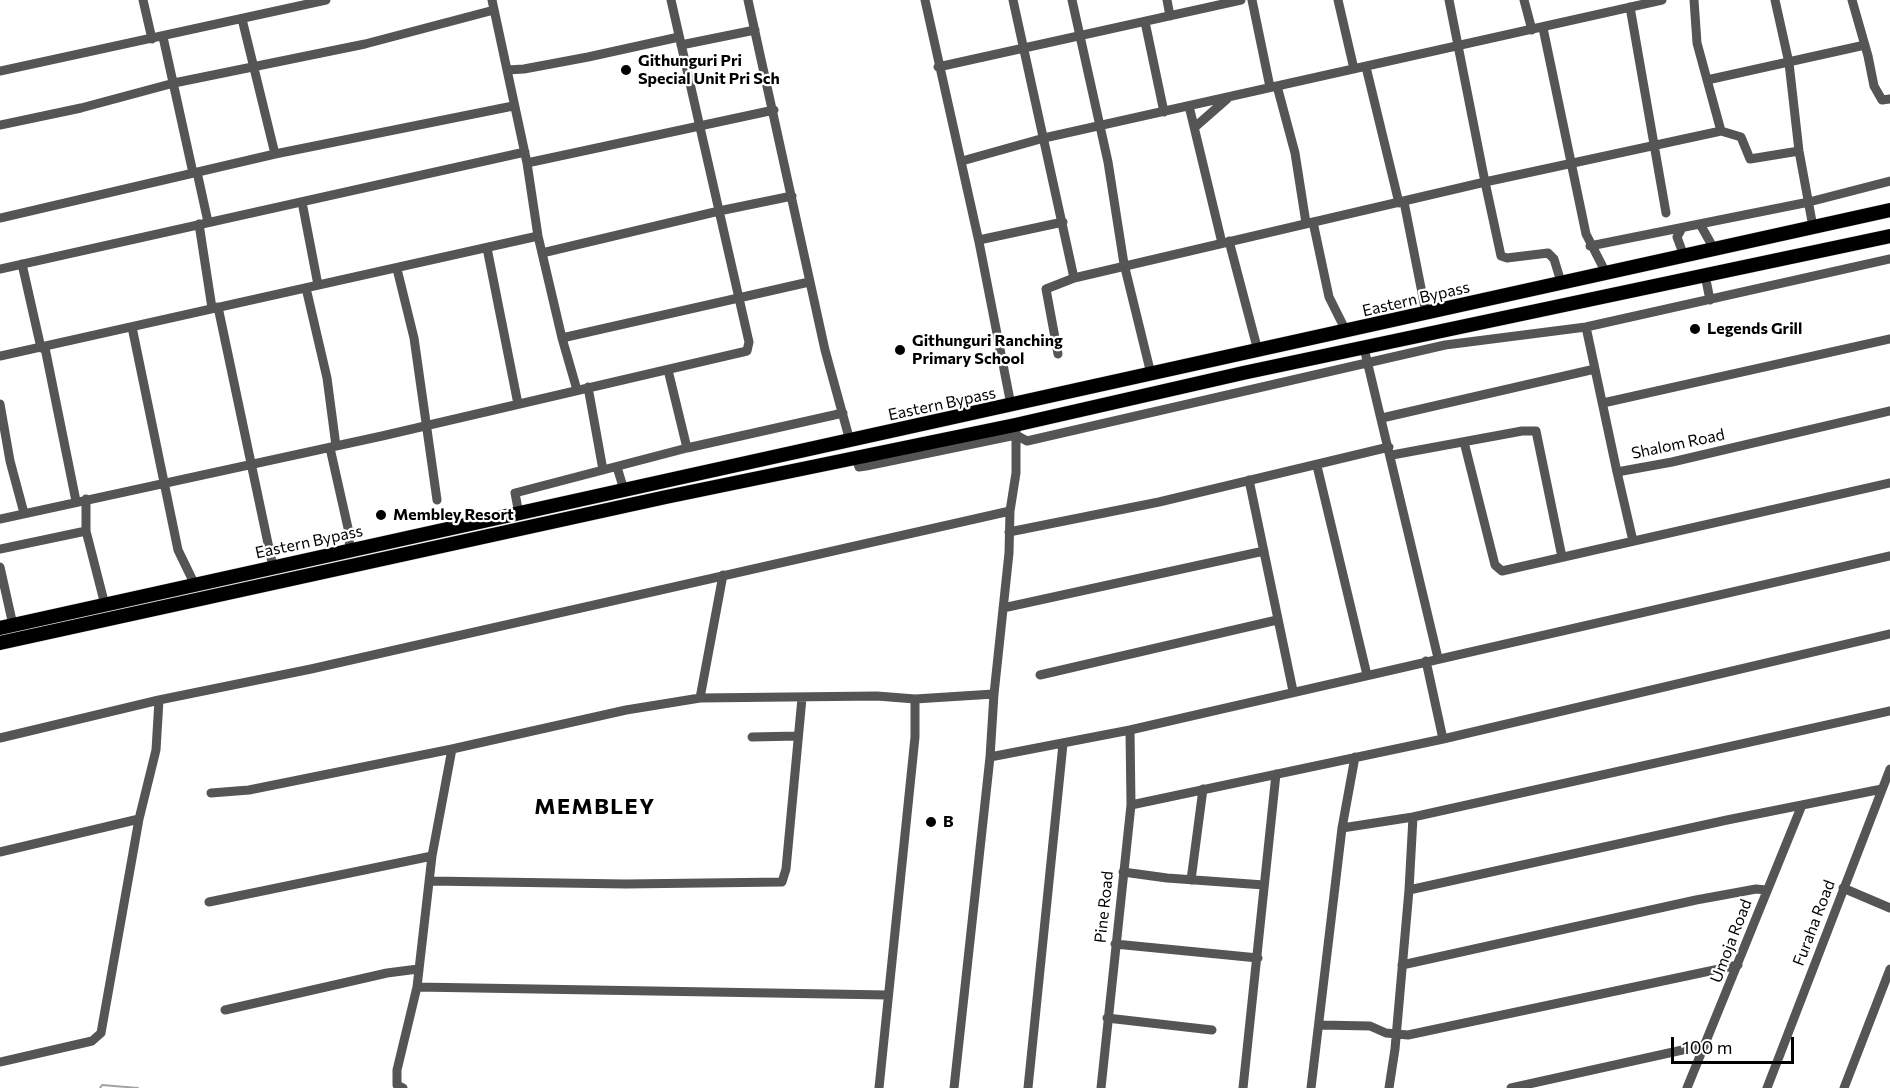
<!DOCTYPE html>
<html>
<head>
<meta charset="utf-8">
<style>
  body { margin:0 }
  #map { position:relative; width:1890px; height:1088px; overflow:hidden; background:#fff; font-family:Commissioner,sans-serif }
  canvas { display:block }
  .scale { position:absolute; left:1671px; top:1037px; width:123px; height:27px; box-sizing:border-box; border:3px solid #000; border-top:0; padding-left:8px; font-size:18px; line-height:21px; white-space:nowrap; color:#000; -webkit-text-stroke:4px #fff; paint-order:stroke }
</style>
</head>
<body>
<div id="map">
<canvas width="1890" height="1088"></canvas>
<div class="scale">100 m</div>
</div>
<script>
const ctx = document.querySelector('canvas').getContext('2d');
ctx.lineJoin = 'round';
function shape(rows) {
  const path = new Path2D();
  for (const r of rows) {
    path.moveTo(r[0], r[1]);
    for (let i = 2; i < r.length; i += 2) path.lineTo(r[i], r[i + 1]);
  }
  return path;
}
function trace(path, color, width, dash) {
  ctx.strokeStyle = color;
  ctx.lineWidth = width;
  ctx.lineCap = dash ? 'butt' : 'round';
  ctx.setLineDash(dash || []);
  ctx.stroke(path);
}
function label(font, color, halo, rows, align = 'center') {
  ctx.font = font + ' Commissioner,sans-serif';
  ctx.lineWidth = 4.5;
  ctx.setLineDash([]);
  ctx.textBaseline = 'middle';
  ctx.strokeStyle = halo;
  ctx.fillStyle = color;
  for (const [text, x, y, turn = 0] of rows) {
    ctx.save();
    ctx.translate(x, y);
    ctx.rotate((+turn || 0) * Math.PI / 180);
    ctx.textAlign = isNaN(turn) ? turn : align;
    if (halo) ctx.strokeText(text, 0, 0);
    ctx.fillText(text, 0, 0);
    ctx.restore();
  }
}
const stream = shape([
  [100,1088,102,1085,138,1088]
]);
const street = shape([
  [143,0,152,39],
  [492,0,527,163,538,236,562,338,577,390],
  [748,0,825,350,850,441],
  [925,0,979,242,1011,405],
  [1013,0,1074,278,1485,182,1449,0],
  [1072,0,1108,162,1124,264,1151,374],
  [1167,0,1170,16],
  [1252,0,1270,87],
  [1338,0,1354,69],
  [1524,0,1532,30],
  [1775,0,1789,63,1799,151,1813,227],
  [1852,0,1868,56,1874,86,1882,100,1890,99],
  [1630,7,1666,213],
  [242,19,275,154],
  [1145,22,1164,112],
  [1543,28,1586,234,1606,273],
  [163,37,193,173],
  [681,45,755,30],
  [938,67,1241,0],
  [1366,67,1399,203],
  [507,70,524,69,588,57,679,37],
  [0,71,326,0],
  [1707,80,1865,45],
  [1277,86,1295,153,1306,223],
  [1189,106,1222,243],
  [0,125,81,108,174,83,365,44,494,10],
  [1195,127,1227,99],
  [1721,131,1741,137,1750,159,1799,151],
  [962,161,1044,138,1662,0],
  [527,163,774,110],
  [197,172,208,222],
  [302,202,318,285],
  [1404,202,1426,313],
  [0,218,275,154,513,106],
  [1313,222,1329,297,1346,331],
  [199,224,212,308],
  [1700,224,1714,249],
  [1682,228,1677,237,1684,256],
  [979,240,1063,222],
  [1229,241,1258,351],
  [1590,246,1809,202,1890,181],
  [487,248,518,404],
  [542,253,719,211,792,196],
  [22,264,41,348],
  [0,269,525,152],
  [397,269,414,338,437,500],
  [1705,275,1710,300],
  [1561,282,1554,259,1548,253,1507,258,1501,256,1485,182,1721,131,1697,43,1694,0],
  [306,288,327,378,336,446],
  [218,307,273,567],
  [132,327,178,550,195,585],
  [1586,327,1617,472,1672,462,1890,411],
  [562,338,809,282],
  [45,348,76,501],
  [1364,348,1438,658],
  [1058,354,1046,289,1074,278],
  [0,356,538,236],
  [668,370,687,448,843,413],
  [588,387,603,470],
  [1603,403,1890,339],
  [0,404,10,461,24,513],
  [1382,418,1595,369],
  [1016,430,1016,435,1027,441,1445,345,1586,327,1890,259],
  [1464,442,1495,565,1502,571,1890,483],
  [330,448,348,528,350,550],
  [1392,455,1522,431,1536,431,1562,557],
  [1317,466,1367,675],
  [617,467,624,490],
  [1617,472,1633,541],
  [1249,480,1293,691],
  [86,499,86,531,105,605],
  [519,514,515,493,687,448],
  [0,519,382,436,747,351,749,342,671,0],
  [1009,532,1159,502,1389,447],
  [0,549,86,531],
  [0,567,13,625],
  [1003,608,1264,551],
  [1426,661,1443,739],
  [1040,675,1277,620],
  [700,698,877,696,915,699,994,694,1009,553,1010,511],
  [752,737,798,736],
  [0,738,159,700,311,669,1010,511,1016,473,1016,435,866,466,859,467,855,456],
  [990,757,1130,730,1890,556],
  [211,793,249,790,452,749],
  [1131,805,1443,739,1890,634],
  [1342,828,1413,817,1890,711],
  [0,852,139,819],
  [432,856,417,987,888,995],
  [1123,872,1167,878,1264,885],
  [1191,880,1203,789],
  [430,881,626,884,782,882,786,869,802,698],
  [1843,888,1890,908],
  [1409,890,1727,820,1882,789],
  [209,902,432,856,452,749,626,710,700,698,723,575],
  [1115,944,1258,958],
  [1402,965,1696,900,1756,889,1766,890],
  [225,1010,387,973,418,969],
  [1107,1018,1212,1030],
  [1320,1025,1370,1026,1386,1033,1408,1035,1738,965],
  [0,1062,92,1041,101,1033,139,819,156,750,159,700],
  [403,1088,397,1085,397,1070,417,987],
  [879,1088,915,737,915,699],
  [954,1088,990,757,994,694],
  [1028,1088,1063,744],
  [1101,1088,1131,805,1130,730],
  [1243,1088,1276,774],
  [1311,1088,1342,828,1355,757],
  [1389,1088,1395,1049,1409,890,1413,817],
  [1511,1088,1705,1045],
  [1687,1088,1802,805],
  [1767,1088,1890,769],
  [1844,1088,1890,969]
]);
const primary = shape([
  [0,628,1890,210],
  [0,643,666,497,1015,425,1243,373,1890,236]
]);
const markers = [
  [626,70,6,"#000"],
  [1695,329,6,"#000"],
  [900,350,6,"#000"],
  [381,515,6,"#000"],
  [931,822,6,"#000"]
];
const poiNames = [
  ["Githunguri Pri",638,61],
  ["Special Unit Pri Sch",638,79],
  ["Legends Grill",1707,329],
  ["Githunguri Ranching",912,341],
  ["Primary School",912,359],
  ["Membley Resort",393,515],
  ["B",943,822]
];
const streetNames = [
  ["Eastern Bypass",1416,299,-13],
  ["Eastern Bypass",942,404,-12],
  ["Shalom Road",1678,444,-12],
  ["Eastern Bypass",309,542,-12],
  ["Pine Road",1104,907,-84],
  ["Furaha Road",1814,923,-69],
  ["Umoja Road",1731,941,-69]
];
const districtNames = [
  ["MEMBLEY",595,807]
];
trace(stream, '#a3a3a3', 2);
trace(primary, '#dbdbdb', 15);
trace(street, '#555', 9);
trace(primary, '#000', 14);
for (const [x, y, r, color] of markers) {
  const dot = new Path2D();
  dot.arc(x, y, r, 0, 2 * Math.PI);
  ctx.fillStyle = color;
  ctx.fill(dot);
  trace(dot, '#fff', 2);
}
label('bold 16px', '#000', '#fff', poiNames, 'left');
label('16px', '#000', '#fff', streetNames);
ctx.letterSpacing = '1.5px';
label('bold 22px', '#000', '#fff', districtNames);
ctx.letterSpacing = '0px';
</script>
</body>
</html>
